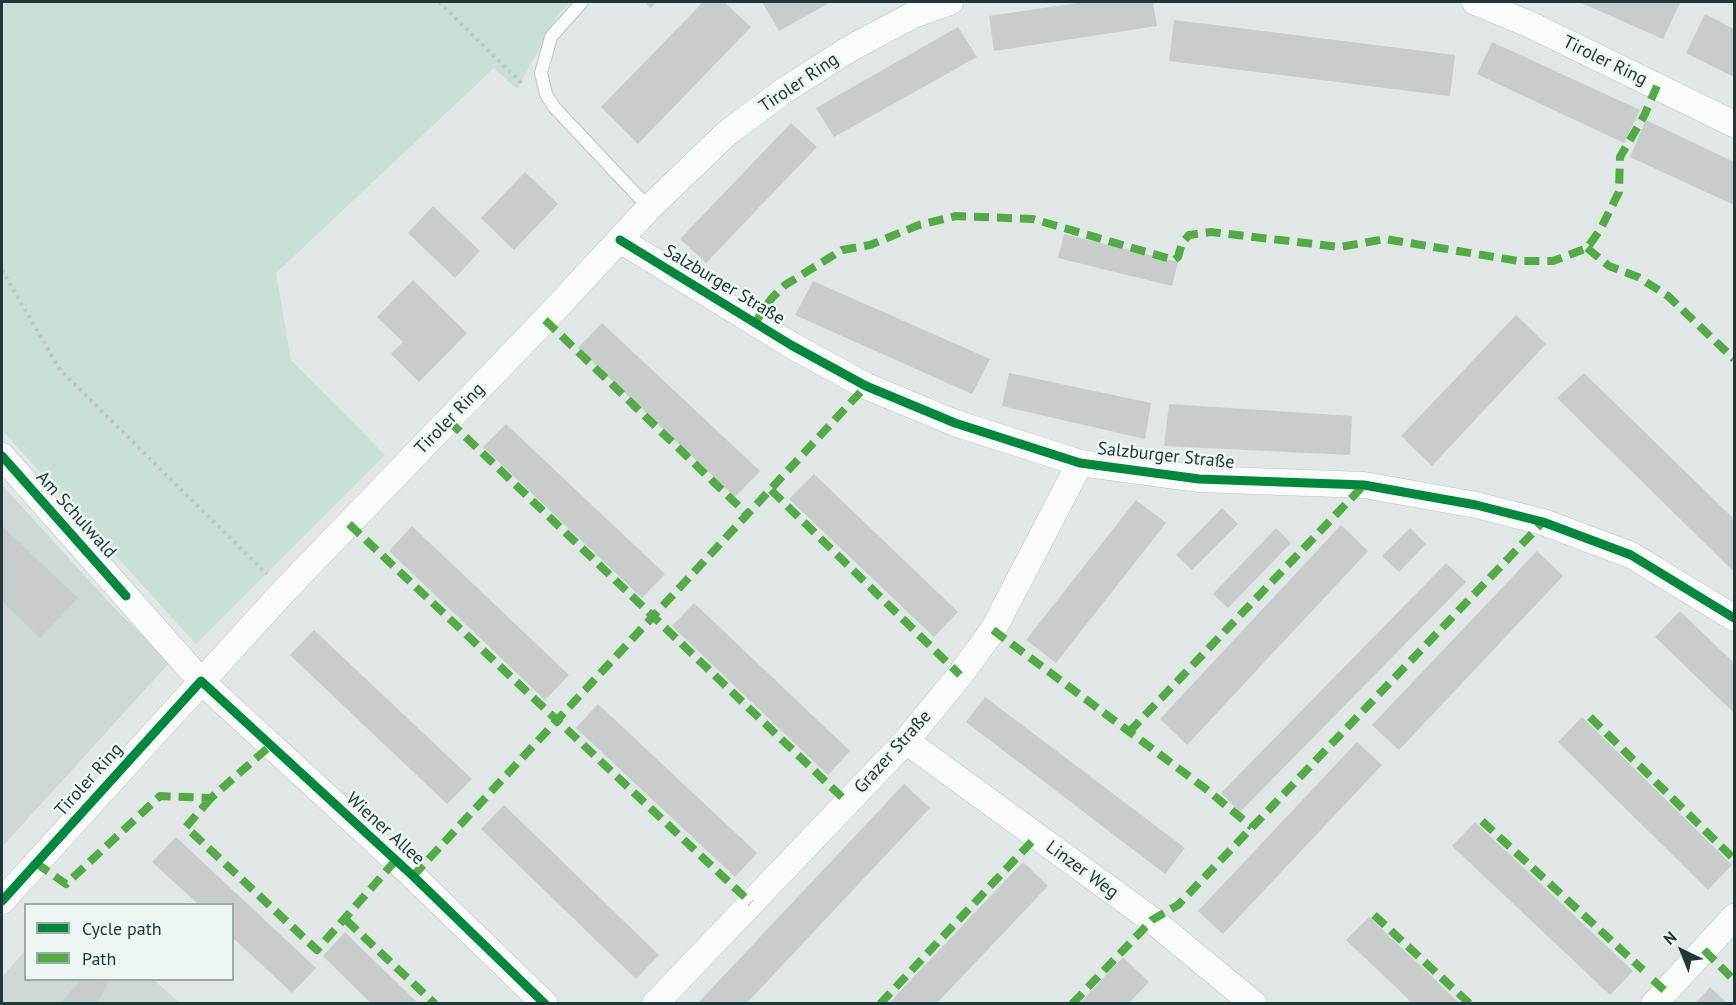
<!DOCTYPE html>
<html>
<head>
<meta charset="utf-8">
<style>
  body { margin:0 }
  #map { position:relative; width:1736px; height:1005px; overflow:hidden; background:#e1e6e6; font-family:"PT Sans",sans-serif }
  canvas { display:block }
  .frame { position:absolute; inset:0; border:3px solid #203938; pointer-events:none }
  .legend { position:absolute; left:24px; top:903px; width:210px; height:78px; box-sizing:border-box; background:#eef6f4; border:2px solid #9caaa9; margin:0; padding:8px 10px; list-style:none; font-size:18px; color:#203938 }
  .legend li { display:flex; align-items:center; gap:12px; height:30px }
  .legend b { width:30px; border:2px solid #9caaa9 }
  .north { position:absolute; left:1652px; top:921px; width:60px; height:60px; -webkit-text-stroke:4px #eef6f4; paint-order:stroke; rotate:317deg; font-size:16px; font-weight:700; line-height:24px; text-align:center; color:#203938 }
  .north::after { content:''; display:block; margin:auto; width:21px; height:27px; background:#203938; clip-path:polygon(50% 0,100% 100%,50% 72%,0 100%) }
</style>
</head>
<body>
<div id="map">
<canvas width="1736" height="1005"></canvas>
<div class="frame"></div>
<ul class="legend">
<li><b style="height:8px;background:#00873e"></b>Cycle path</li>
<li><b style="height:8px;background:#52ac46"></b>Path</li>
</ul>
<div class="north">N</div>
</div>
<script>
const ctx = document.querySelector('canvas').getContext('2d');
ctx.lineJoin = 'round';
function paint(path, color) {
  ctx.fillStyle = color;
  ctx.fill(path, 'evenodd');
}
function shape(rows) {
  const path = new Path2D();
  for (const r of rows) {
    path.moveTo(r[0], r[1]);
    for (let i = 2; i < r.length; i += 2) path.lineTo(r[i], r[i + 1]);
  }
  return path;
}
function trace(path, color, width, dash) {
  ctx.strokeStyle = color;
  ctx.lineWidth = width;
  ctx.lineCap = dash ? 'butt' : 'round';
  ctx.setLineDash(dash || []);
  ctx.stroke(path);
}
function label(font, color, halo, rows, align = 'center') {
  ctx.font = font + ' "PT Sans",sans-serif';
  ctx.lineWidth = 5;
  ctx.setLineDash([]);
  ctx.textBaseline = 'middle';
  ctx.strokeStyle = halo;
  ctx.fillStyle = color;
  for (const [text, x, y, turn = 0] of rows) {
    ctx.save();
    ctx.translate(x, y);
    ctx.rotate((+turn || 0) * Math.PI / 180);
    ctx.textAlign = isNaN(turn) ? turn : align;
    if (halo) ctx.strokeText(text, 0, 0);
    ctx.fillText(text, 0, 0);
    ctx.restore();
  }
}
const built = shape([
  [2,485,114,608,170,662,2,847],
  [25,951,26,980,154,980,180,1003,2,1003,2,977]
]);
const green = shape([
  [2,2,571,2,559,13,517,89,494,68,276,273,291,360,385,455,196,644,2,430]
]);
const building = shape([
  [645,2,657,2,651,8],
  [703,2,724,2,751,27,638,144,601,107],
  [762,2,831,2,779,31],
  [1084,2,1153,2,1157,26,994,51,989,16],
  [1579,2,1676,2,1680,3,1663,39],
  [1705,14,1734,29,1734,77,1686,53],
  [1174,20,1455,55,1450,96,1169,61],
  [958,27,977,57,834,137,816,108],
  [1492,42,1640,110,1624,143,1477,74],
  [1646,120,1734,162,1734,205,1630,157],
  [791,123,817,147,706,263,680,239],
  [525,172,558,204,514,250,481,218],
  [433,206,480,251,455,278,408,233],
  [1064,234,1178,262,1172,286,1058,258],
  [413,280,467,333,419,382,391,354,403,342,377,317],
  [813,281,990,359,972,394,795,315],
  [1516,315,1546,344,1432,466,1401,436],
  [602,323,760,471,735,497,578,348],
  [1009,373,1151,403,1145,439,1002,406],
  [1584,373,1734,519,1734,572,1557,398],
  [1169,404,1352,416,1350,455,1164,446],
  [506,424,665,574,642,598,483,447],
  [814,474,958,612,934,637,789,499],
  [1136,500,1166,523,1056,663,1026,640],
  [1222,508,1238,524,1192,570,1176,555],
  [1341,525,1368,551,1187,745,1160,719],
  [2,526,78,598,40,638,2,601],
  [412,526,569,675,545,700,389,551],
  [1276,528,1291,543,1228,608,1213,594],
  [1410,528,1426,544,1399,572,1382,556],
  [1537,551,1563,576,1399,750,1372,725],
  [1446,563,1466,582,1240,812,1221,793],
  [694,603,850,751,828,775,672,626],
  [1680,611,1734,663,1734,713,1655,637],
  [314,630,472,779,447,804,290,655],
  [985,697,1185,848,1165,874,966,722],
  [598,704,757,853,735,877,576,728],
  [1582,717,1732,865,1708,890,1558,742],
  [1357,742,1382,765,1223,934,1198,911],
  [904,784,930,808,821,924,746,1004,697,1004],
  [504,805,659,955,636,979,481,829],
  [1475,822,1633,971,1610,995,1452,846],
  [176,837,316,968,292,993,232,937,232,904,198,904,152,862],
  [1023,862,1048,886,974,964,936,1004,888,1004],
  [1369,917,1424,969,1460,1004,1413,1004,1401,992,1346,940],
  [345,932,358,945,419,1004,372,1004,335,968,323,956],
  [1123,957,1149,982,1128,1004,1079,1004],
  [81,980,109,982,96,1004,59,1004],
  [1710,987,1728,1004,1695,1004]
]);
const path = shape([
  [439,2,523,84],
  [2,270,60,370,267,574]
]);
const lane = shape([
  [582,2,551,37,541,73,546,94,554,107,649,208]
]);
const street = shape([
  [1475,2,1531,25,1734,124],
  [620,240,791,345,866,386,955,423,1080,463,1199,479,1364,485,1476,505,1543,522,1631,555,1734,618],
  [2,456,201,681,413,876,545,1004],
  [906,741,1152,920,1254,1004],
  [2,901,284,591,545,320,649,208,726,134,785,90,851,48,913,15,950,2],
  [655,1004,906,741,960,675,993,630,1080,463],
  [1654,1004,1734,917]
]);
const quiet = shape([
  [1587,248,1609,266,1638,277,1668,296,1734,359],
  [545,320,748,515],
  [755,323,771,299,785,285,842,250,870,245,919,225,956,216,1033,219,1174,260,1178,257,1182,243,1189,235,1211,232,1340,247,1385,239,1519,261,1553,261,1587,248,1600,230,1619,192,1620,157,1644,116,1657,86],
  [449,421,847,802],
  [771,490,960,675],
  [349,524,751,903],
  [993,630,1206,789,1252,827],
  [1590,717,1734,859],
  [1129,732,1364,485],
  [211,798,186,827,317,950,395,861],
  [1482,821,1643,970],
  [36,863,66,884,160,796,211,798,270,746],
  [413,876,866,386],
  [1374,915,1470,1004],
  [346,920,435,1004],
  [1704,950,1734,980],
  [1653,980,1665,991],
  [880,1004,1036,837],
  [1072,1004,1152,920,1178,905,1543,522]
]);
const cycleway = shape([
  [620,240,791,345,866,386,955,423,1080,463,1199,479,1364,485,1476,505,1543,522,1631,555,1734,618],
  [2,456,126,596],
  [2,901,201,681,413,876,545,1004]
]);
const streetNames = [
  ["Tiroler Ring",1605,61,26],
  ["Tiroler Ring",799,83,-34],
  ["Salzburger Straße",724,285,31],
  ["Tiroler Ring",450,419,-46],
  ["Salzburger Straße",1166,456,6],
  ["Am Schulwald",76,515,48],
  ["Grazer Straße",893,752,-48],
  ["Tiroler Ring",89,780,-48],
  ["Wiener Allee",385,829,42],
  ["Linzer Weg",1082,870,36]
];
paint(built, '#ced8d6');
paint(green, '#c9e0d6');
paint(building, '#c8cdcc');
trace(lane, '#bec3c3', 14);
trace(street, '#bec3c3', 27);
trace(path, '#bec7c6', 4, [3, 4.5]);
trace(lane, '#fafbfb', 12);
trace(street, '#fafbfb', 26);
trace(quiet, '#52ac46', 8, [15, 8]);
trace(cycleway, '#00873e', 9);
label('18px', '#203938', '#eef6f4', streetNames);
</script>
</body>
</html>
